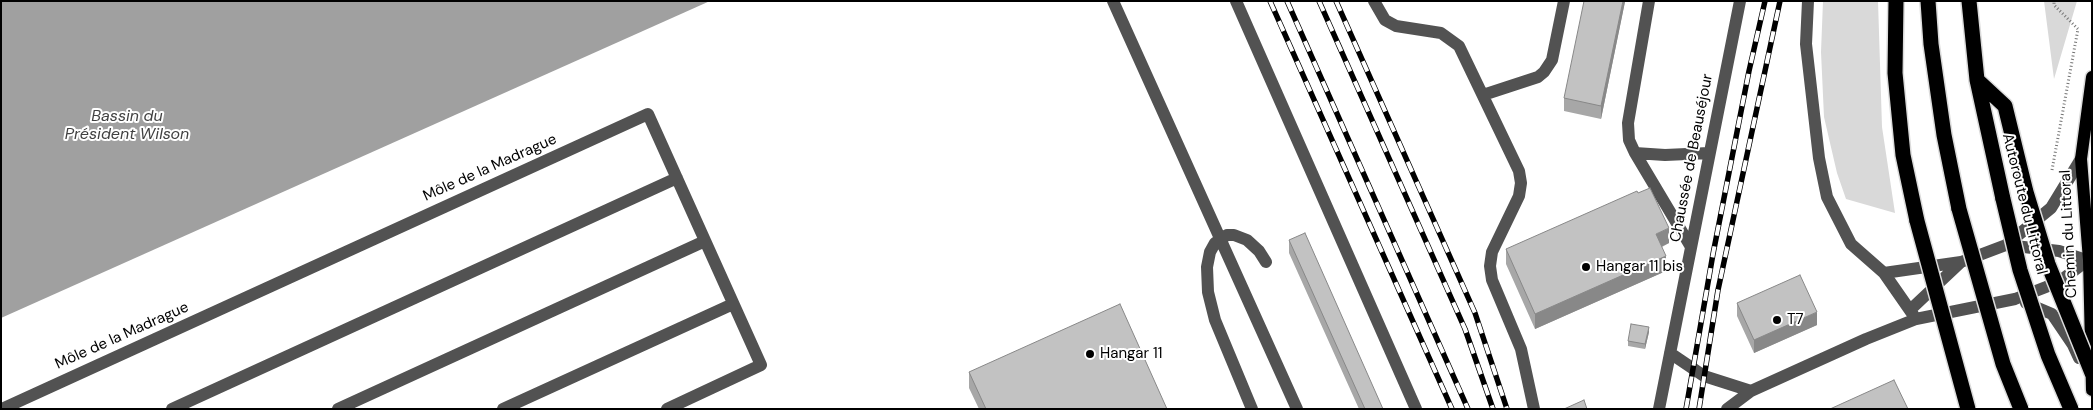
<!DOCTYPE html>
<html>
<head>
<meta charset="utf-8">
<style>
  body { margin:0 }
  #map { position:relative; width:2093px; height:410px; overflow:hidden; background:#fff; font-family:"DM Sans",sans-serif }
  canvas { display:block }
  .frame { position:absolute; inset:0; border:2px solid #000; pointer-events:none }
</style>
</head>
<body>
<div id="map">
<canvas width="2093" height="410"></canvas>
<div class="frame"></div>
</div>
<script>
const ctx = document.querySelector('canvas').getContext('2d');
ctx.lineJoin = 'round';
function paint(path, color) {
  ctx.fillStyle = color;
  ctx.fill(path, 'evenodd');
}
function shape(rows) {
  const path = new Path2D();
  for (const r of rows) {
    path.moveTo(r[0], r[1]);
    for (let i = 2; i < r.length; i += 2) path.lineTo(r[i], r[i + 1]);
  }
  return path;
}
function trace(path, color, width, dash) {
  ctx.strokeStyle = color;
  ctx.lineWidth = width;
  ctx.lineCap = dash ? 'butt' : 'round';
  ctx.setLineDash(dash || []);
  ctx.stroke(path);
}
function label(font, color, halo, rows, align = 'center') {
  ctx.font = font + ' "DM Sans",sans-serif';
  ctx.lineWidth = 4;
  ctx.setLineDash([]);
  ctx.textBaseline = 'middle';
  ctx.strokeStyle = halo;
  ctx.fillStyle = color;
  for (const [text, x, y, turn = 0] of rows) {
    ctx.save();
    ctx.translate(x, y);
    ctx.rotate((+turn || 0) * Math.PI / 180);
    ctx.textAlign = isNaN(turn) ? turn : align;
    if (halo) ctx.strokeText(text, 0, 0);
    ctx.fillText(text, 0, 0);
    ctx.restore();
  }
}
const green = shape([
  [1823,1,1878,1,1882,127,1895,213,1846,199,1837,173,1824,117,1821,52],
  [2044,1,2077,1,2054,79]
]);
const water = shape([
  [1,1,710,1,1,318]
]);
const path = shape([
  [2052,170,2078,29,2054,5,2054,1]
]);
const minor = shape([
  [1113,1,1297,409],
  [1236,1,1416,409],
  [1374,1,1385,20,1396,26,1441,33,1459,46,1519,171,1521,183,1519,196,1492,252,1490,266,1492,280,1521,349,1534,409],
  [1649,1,1628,123,1629,140,1635,153,1691,247],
  [1808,1,1806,44,1819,158,1827,197,1851,244,1884,273,1916,319],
  [1483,95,1538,77,1544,72,1552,60,1564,1],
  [1635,153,1665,155,1709,153],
  [2006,245,2051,208,2081,159],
  [1884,273,1961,262],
  [2026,303,2052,314,2073,345,2079,358],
  [1910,310,1961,262,2006,245,2059,251,2092,262],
  [1670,353,1704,376,1751,391],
  [2,409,648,114,761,365,667,409],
  [172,409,677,178],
  [338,409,705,241],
  [503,409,733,304],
  [1252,409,1215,320,1208,292,1207,267,1210,252,1215,243,1227,235,1234,235,1247,240,1259,251,1266,262],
  [1659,409,1740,1],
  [1727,409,1751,391,1866,339,1916,319,2015,299,2046,287,2064,278,2092,257]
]);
const major = shape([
  [2092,77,2081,159,2089,260,2092,390]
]);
const highway = shape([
  [1896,1,1895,73,1903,155,1917,221],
  [1928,1,1931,44,1944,135,1959,209],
  [1969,1,1977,80,2003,199],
  [1977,80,2005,106,2026,192]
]);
const rail = shape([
  [1270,1,1452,409],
  [1287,1,1468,409],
  [1319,1,1465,329,1493,409],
  [1336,1,1475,313,1507,409],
  [1686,409,1713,254,1749,71,1765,1],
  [1699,409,1718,290,1780,1]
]);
const highwayBridge = shape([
  [2026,192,2048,264,2092,373],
  [2003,199,2020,270,2048,355,2071,409],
  [1959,209,2003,364,2021,409],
  [1917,221,1968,409]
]);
const wall = shape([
  [1625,1,1601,119,1564,111,1564,98],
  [1289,240,1383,409,1359,409,1289,253],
  [1669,243,1662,247,1666,271,1535,329,1506,264,1506,249],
  [1737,303,1817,325,1754,353,1737,316],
  [1649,332,1645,349,1628,346,1628,341],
  [969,372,1167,409,979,409,969,388]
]);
const shadedWall = shape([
  [1623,1,1625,1,1625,2,1601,119,1601,106],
  [1669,228,1669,243,1656,249,1656,234],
  [1666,256,1666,271,1535,329,1535,314],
  [1817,312,1817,325,1754,353,1754,340],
  [1649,327,1649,332,1645,349,1645,344]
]);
const building = shape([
  [1584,1,1623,1,1601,106,1564,98,1584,1],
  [1650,188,1669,228,1656,234,1666,256,1535,314,1506,249,1637,191,1638,193,1650,188],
  [1305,233,1383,409,1365,409,1289,240,1305,233],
  [1800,275,1817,312,1754,340,1737,303,1800,275],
  [1120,304,1167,409,986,409,969,372,1120,304],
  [1631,324,1649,327,1645,344,1628,341,1631,324],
  [1894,380,1908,409,1830,409,1894,380],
  [1584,400,1587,409,1564,409,1584,400]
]);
const markers = [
  [1586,267,5,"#000"],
  [1777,320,5,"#000"],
  [1090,354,5,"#000"]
];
const streetNames = [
  ["Chaussée de Beauséjour",1692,158,-79],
  ["Môle de la Madrague",490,168,-24],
  ["Autoroute du Littoral",2024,204,76],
  ["Chemin du Littoral",2069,234,-93],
  ["Môle de la Madrague",122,336,-24]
];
const poiNames = [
  ["Hangar 11 bis",1596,267],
  ["T7",1787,320],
  ["Hangar 11",1100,354]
];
const waterNames = [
  ["Bassin du",127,117],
  ["Président Wilson",127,135]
];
paint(green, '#d9d9d9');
paint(water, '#a0a0a0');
trace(major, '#dbdbdb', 15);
trace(highway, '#dbdbdb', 18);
trace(path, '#747474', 3, [1, 2.5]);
trace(minor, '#525252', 12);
trace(major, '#000', 12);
trace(highway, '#000', 15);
trace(rail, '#000', 5.5);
trace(rail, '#fff', 4, [11]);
trace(highwayBridge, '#dbdbdb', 18, []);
trace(highwayBridge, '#000', 15);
paint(wall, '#a7a7a7');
paint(shadedWall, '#888');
paint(building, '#c2c2c2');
trace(building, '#888', 1);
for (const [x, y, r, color] of markers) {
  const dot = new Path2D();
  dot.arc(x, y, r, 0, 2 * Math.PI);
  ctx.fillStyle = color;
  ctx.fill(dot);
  trace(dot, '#fff', 2);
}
label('15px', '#000', '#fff', streetNames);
label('15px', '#000', '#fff', poiNames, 'left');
label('italic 16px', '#414141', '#fff', waterNames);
</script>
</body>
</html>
